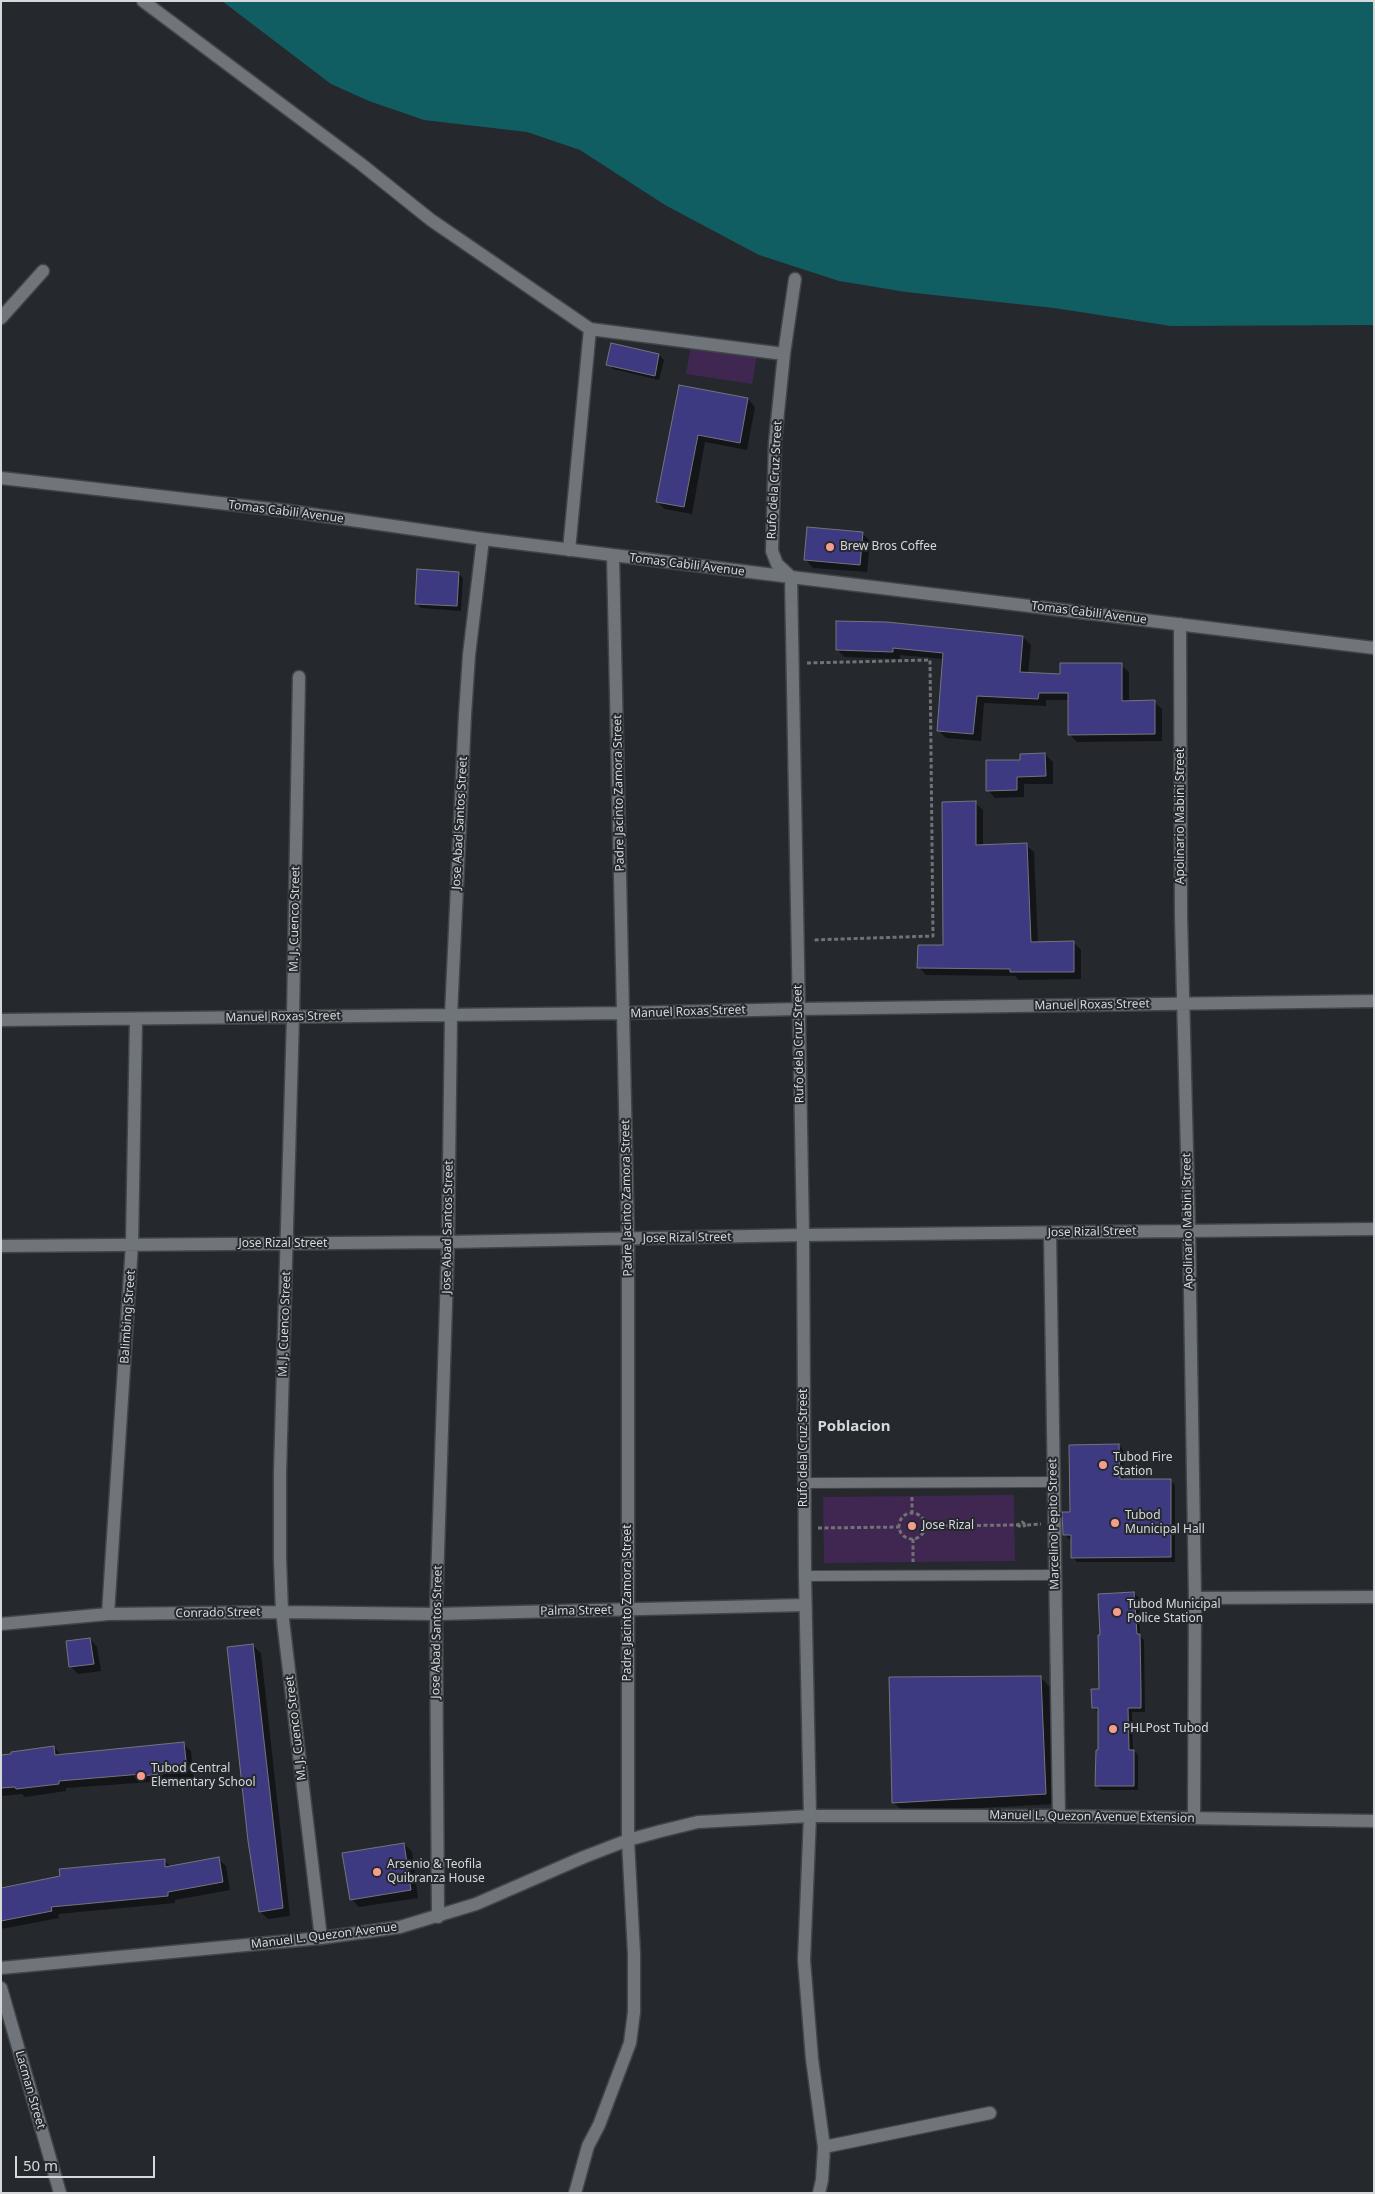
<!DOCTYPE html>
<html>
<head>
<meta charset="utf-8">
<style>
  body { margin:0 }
  #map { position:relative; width:1375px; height:2194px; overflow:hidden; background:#25282d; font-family:"Noto Sans",sans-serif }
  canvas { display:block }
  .frame { position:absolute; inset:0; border:2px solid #d6d8db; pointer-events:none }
  .scale { position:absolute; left:15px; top:2156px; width:140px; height:22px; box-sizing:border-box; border:2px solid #d6d8db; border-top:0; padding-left:6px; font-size:15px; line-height:18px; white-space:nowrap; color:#d6d8db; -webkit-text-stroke:4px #25282d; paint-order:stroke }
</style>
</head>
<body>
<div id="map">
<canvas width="1375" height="2194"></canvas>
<div class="frame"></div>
<div class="scale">50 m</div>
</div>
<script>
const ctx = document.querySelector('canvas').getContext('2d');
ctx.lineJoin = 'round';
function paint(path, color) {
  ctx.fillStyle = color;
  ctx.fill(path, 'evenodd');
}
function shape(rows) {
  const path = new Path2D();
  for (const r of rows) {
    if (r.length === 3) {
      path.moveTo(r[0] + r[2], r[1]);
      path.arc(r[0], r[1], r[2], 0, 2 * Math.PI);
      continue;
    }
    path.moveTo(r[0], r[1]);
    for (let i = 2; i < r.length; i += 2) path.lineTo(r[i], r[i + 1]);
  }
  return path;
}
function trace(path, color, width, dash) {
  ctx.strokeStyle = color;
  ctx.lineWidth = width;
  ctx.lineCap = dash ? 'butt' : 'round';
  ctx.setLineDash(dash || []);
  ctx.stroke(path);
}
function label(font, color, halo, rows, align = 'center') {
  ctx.font = font + ' "Noto Sans",sans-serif';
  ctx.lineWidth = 4;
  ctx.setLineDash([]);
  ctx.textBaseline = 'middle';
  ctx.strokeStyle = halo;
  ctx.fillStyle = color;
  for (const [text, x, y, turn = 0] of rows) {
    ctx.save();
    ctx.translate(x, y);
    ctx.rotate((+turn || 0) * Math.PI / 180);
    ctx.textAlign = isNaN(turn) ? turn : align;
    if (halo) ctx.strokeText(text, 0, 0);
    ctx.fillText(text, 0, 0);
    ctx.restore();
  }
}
const green = shape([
  [691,345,757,355,752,384,686,374],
  [1014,1495,1015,1561,824,1563,823,1497]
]);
const water = shape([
  [222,1,1374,1,1374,325,1171,326,1054,308,906,292,839,281,759,255,665,205,580,150,527,132,424,120,369,101,331,84]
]);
const shadow = shape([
  [612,345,659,355,664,360,659,380,613,369,608,364],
  [680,386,748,399,755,407,747,450,705,442,692,514,665,509,657,502],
  [862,533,870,541,867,572,813,568,806,560],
  [458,573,463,578,461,611,421,608,416,603],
  [1023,637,1031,645,1028,674,1061,675,1121,665,1129,672,1129,702,1154,702,1162,709,1162,741,1077,742,1070,735,1069,700,1046,700,1046,706,984,703,981,741,946,738,938,730,944,659,900,655,900,659,845,657,837,650],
  [1045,754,1053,762,1053,784,1024,784,1024,797,995,798,988,790,1021,761],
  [975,803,983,810,983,846,1026,845,1034,852,1038,943,1073,942,1081,950,1081,979,1019,980,1015,976,926,975,919,967,944,946],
  [1119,1445,1123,1450,1124,1480,1170,1480,1175,1485,1175,1562,1077,1562,1072,1557,1072,1539,1069,1539,1064,1534,1071,1513],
  [1134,1593,1139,1598,1140,1636,1144,1640,1145,1712,1132,1712,1133,1750,1138,1755,1138,1790,1101,1790,1097,1786,1100,1751,1099,1712,1093,1708],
  [90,1639,97,1647,101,1671,78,1674,70,1666],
  [253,1646,261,1653,290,1916,268,1919,261,1912],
  [1041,1678,1051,1688,1055,1804,904,1812,893,1802],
  [183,1744,191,1751,194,1779,66,1788,66,1791,25,1797,22,1794,1,1796,1,1756,54,1747,62,1756],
  [404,1844,412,1852,418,1898,359,1907,351,1899],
  [218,1859,226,1866,230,1890,175,1900,175,1903,58,1914,59,1918,1,1929,1,1889,164,1860,171,1867]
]);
const building = shape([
  [611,343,659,354,655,376,606,365,611,343],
  [679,385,748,398,740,443,698,435,684,507,656,502,679,385],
  [807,527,863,532,860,565,804,560,807,527],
  [417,569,459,572,457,606,415,604,417,569],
  [836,621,887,622,1023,636,1020,672,1060,674,1060,663,1122,663,1122,701,1155,700,1155,734,1068,735,1068,693,1039,693,1038,699,977,696,973,734,937,731,943,653,893,648,893,652,836,650,836,621],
  [1045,753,1046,776,1017,777,1017,790,986,791,986,760,1020,760,1020,754,1045,753],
  [976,801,976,845,1027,843,1031,942,1074,941,1074,972,1010,972,1010,969,917,968,918,945,943,945,942,802,976,801],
  [1119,1444,1120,1479,1171,1479,1171,1557,1071,1558,1071,1535,1063,1535,1062,1512,1070,1512,1069,1445,1119,1444],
  [1134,1592,1137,1634,1140,1634,1141,1689,1141,1708,1128,1708,1129,1750,1134,1750,1134,1786,1095,1786,1096,1750,1098,1750,1098,1708,1092,1708,1091,1689,1099,1689,1098,1635,1100,1635,1098,1594,1134,1592],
  [90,1638,94,1664,69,1667,66,1641,90,1638],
  [253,1644,283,1908,259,1912,248,1841,227,1647,253,1644],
  [1041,1676,1046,1794,892,1803,889,1677,1041,1676],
  [184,1742,187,1771,142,1776,142,1774,59,1781,59,1784,16,1789,15,1787,1,1788,1,1755,11,1754,11,1752,54,1746,55,1755,184,1742],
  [404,1843,411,1890,350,1900,342,1853,404,1843],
  [219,1857,223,1882,168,1892,168,1896,51,1907,52,1911,1,1921,1,1888,60,1876,59,1869,165,1859,165,1867,219,1857]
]);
const path = shape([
  [807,663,930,660,933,936,812,940],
  [912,1497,912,1514],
  [912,1526,13],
  [1017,1525,1022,1527,1026,1525],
  [925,1526,1017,1525,1022,1522,1026,1525,1041,1524],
  [818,1528,900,1527],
  [913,1539,913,1562]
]);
const service = shape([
  [804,1483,1054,1482],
  [805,1576,1055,1575]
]);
const minor = shape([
  [143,1,361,164,431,220,590,329,784,354],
  [795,279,784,354,775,442,772,551,777,564,791,577,1374,648],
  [1,318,43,271],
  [569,550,590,329],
  [1180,624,1181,916,1189,1231,1195,1598,1194,1818],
  [299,677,293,1016,280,1473,280,1559,282,1612,321,1938],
  [1,1020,624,1013,798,1009,1374,1001],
  [1050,1233,1059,1816],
  [1,1246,448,1242,803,1235,1374,1229],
  [1195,1598,1374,1597],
  [108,1614,132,1244,136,1019],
  [1,1624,108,1614,282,1612,436,1614,805,1605],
  [438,1917,436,1614,448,1242,451,1015,465,715,469,655,483,539],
  [1,1988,60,2193],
  [824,2147,990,2113],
  [575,2193,588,2146,599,2125,630,2043,634,2012,634,1954,628,1840,628,1239,613,556],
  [819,2193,822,2180,824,2147,812,2059,804,1960,810,1816,1059,1816,1374,1821]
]);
const tertiary = shape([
  [1,478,289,511,483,539,791,577,803,1235,805,1576,810,1816,698,1822,661,1831,628,1840,584,1857,476,1904,400,1927,321,1938,1,1968]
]);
const markers = [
  [830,547,5,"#f59d8e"],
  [1103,1465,5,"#f59d8e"],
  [1115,1523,5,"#f59d8e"],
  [912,1526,5,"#f59d8e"],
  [1117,1612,5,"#f59d8e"],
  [1113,1729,5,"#f59d8e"],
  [141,1776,5,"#f59d8e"],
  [377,1872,5,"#f59d8e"]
];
const streetNames = [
  ["Rufo dela Cruz Street",775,480,-87],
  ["Tomas Cabili Avenue",286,512,7],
  ["Tomas Cabili Avenue",687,565,7],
  ["Tomas Cabili Avenue",1089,613,7],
  ["Padre Jacinto Zamora Street",619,793,-91],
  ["Apolinario Mabini Street",1181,816,-90],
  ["Jose Abad Santos Street",460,823,-87],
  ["M. J. Cuenco Street",295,919,-89],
  ["Manuel Roxas Street",1092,1005,-1],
  ["Manuel Roxas Street",688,1012,-2],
  ["Manuel Roxas Street",283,1017,-1],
  ["Rufo dela Cruz Street",799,1044,-91],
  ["Padre Jacinto Zamora Street",627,1198,-91],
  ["Apolinario Mabini Street",1188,1221,-91],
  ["Jose Abad Santos Street",448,1227,-89],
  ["Jose Rizal Street",1092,1232,-1],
  ["Jose Rizal Street",687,1238,-1],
  ["Jose Rizal Street",283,1244],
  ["Balimbing Street",128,1317,-86],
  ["M. J. Cuenco Street",285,1324,-88],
  ["Rufo dela Cruz Street",804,1448,-90],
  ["Marcelino Pepito Street",1054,1524,-91],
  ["Padre Jacinto Zamora Street",628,1603,-90],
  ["Palma Street",576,1611,-1],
  ["Conrado Street",218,1613,-1],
  ["Jose Abad Santos Street",437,1632,-89],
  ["M. J. Cuenco Street",296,1728,-97],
  ["Manuel L. Quezon Avenue Extension",1092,1817,1],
  ["Manuel L. Quezon Avenue",324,1936,-7],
  ["Lacman Street",30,2090,74]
];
const poiNames = [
  ["Brew Bros Coffee",840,547],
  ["Tubod Fire",1113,1458],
  ["Station",1113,1472],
  ["Tubod",1125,1516],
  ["Municipal Hall",1125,1530],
  ["Jose Rizal",922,1526],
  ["Tubod Municipal",1127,1605],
  ["Police Station",1127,1619],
  ["PHLPost Tubod",1123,1729],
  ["Tubod Central",151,1769],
  ["Elementary School",151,1783],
  ["Arsenio & Teofila",387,1865],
  ["Quibranza House",387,1879]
];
const quarterNames = [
  ["Poblacion",854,1427]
];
paint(green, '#3f2751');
paint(water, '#115e62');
paint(shadow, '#0007');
paint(building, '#3e3a81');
trace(building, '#74747b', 1);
trace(service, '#424548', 12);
trace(minor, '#424548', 15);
trace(tertiary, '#424548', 15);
trace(path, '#707276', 3, [4, 2.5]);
trace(service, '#70757b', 10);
trace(minor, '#70757b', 12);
trace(tertiary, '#70757b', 12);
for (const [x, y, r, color] of markers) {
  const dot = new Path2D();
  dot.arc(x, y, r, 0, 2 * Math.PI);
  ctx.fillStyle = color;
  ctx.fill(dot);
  trace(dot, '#25282d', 2);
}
label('12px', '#d6d8db', '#25282d', streetNames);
label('12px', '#d6d8db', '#25282d', poiNames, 'left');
label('bold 15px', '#d6d8db', '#25282d', quarterNames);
</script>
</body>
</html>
